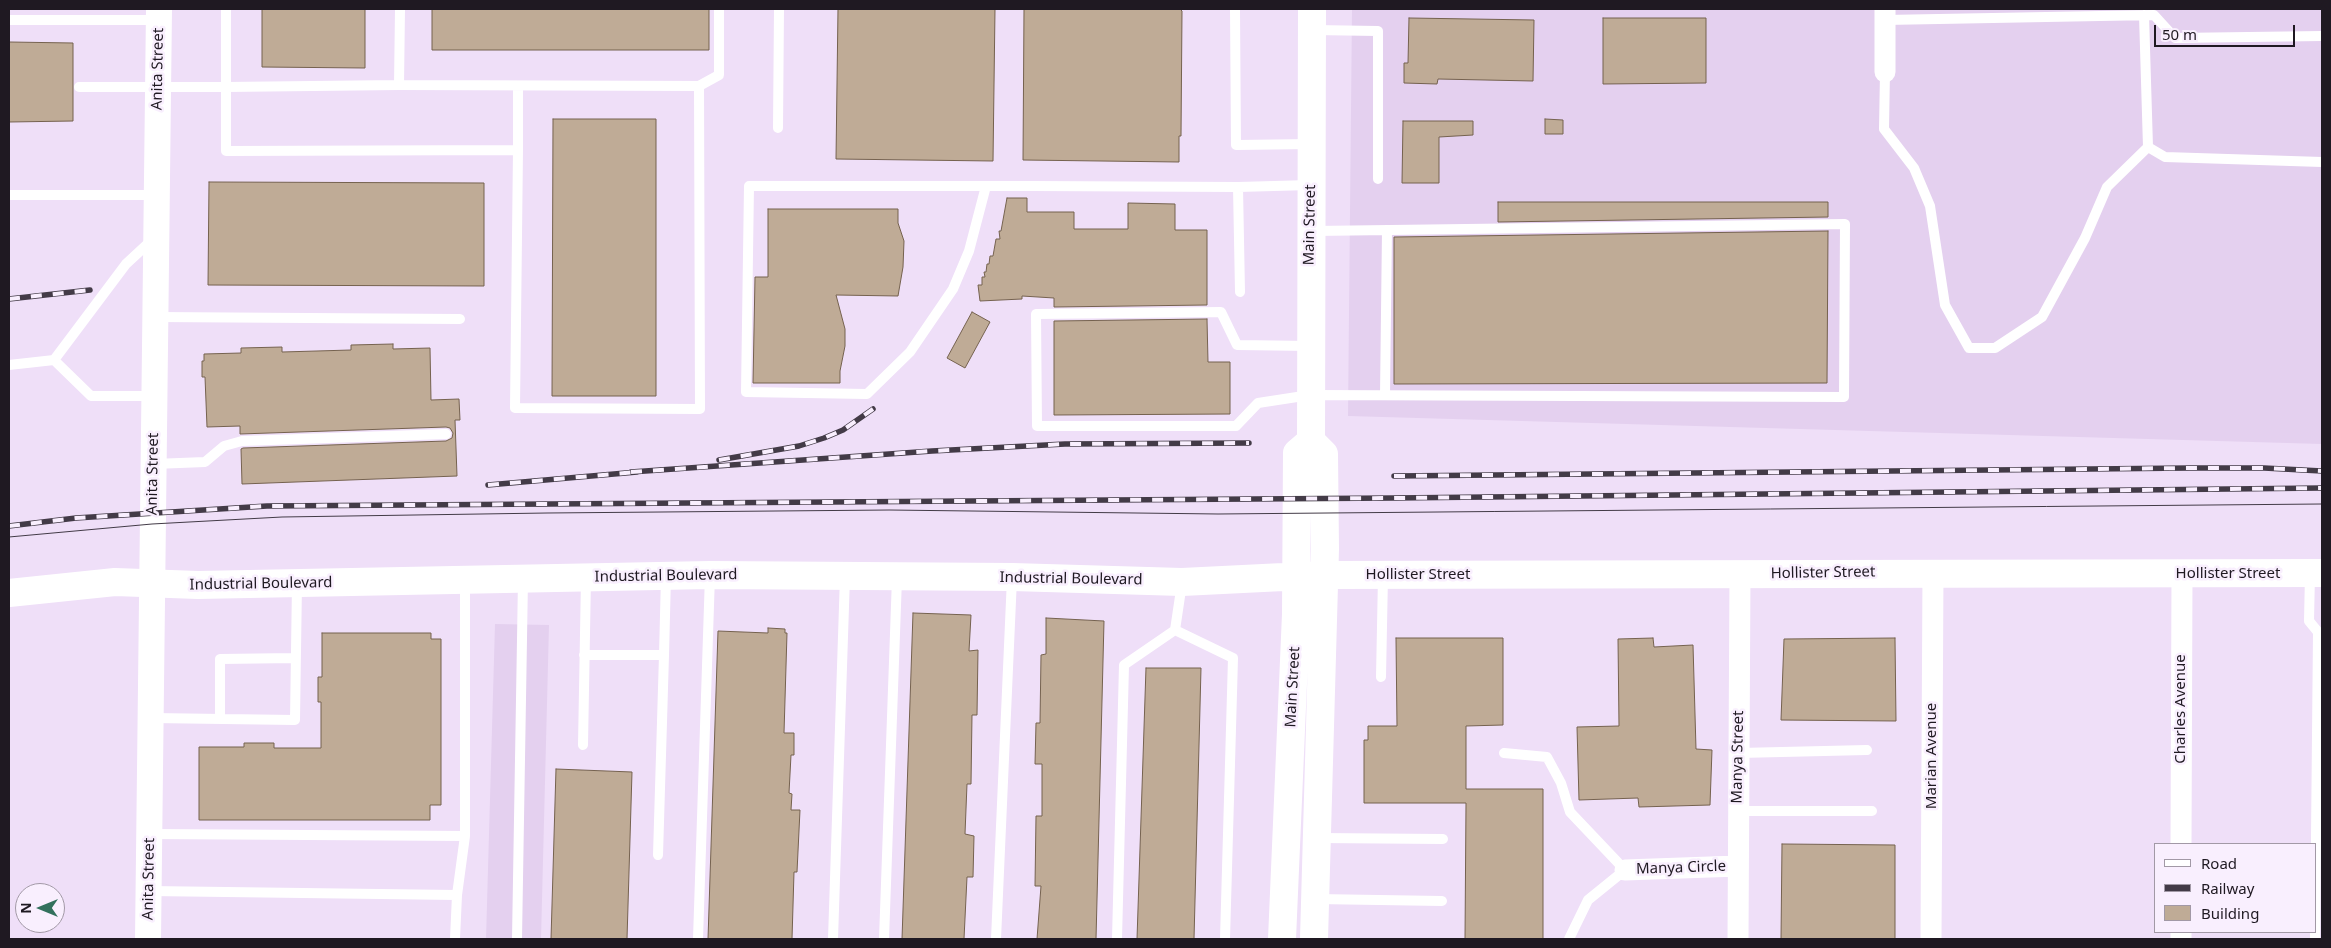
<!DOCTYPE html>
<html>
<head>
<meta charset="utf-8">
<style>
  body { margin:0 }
  #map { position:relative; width:2331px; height:948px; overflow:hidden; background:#efdff8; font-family:"Noto Sans",sans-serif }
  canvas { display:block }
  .frame { position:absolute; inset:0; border:10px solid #1f1922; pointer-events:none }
  .legend { position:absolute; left:2154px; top:843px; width:162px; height:90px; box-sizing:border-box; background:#f9effe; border:1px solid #a299a6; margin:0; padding:6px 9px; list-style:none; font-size:15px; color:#1f1922 }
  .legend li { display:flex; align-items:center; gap:10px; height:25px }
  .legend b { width:25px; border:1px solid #a299a6 }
  .north { position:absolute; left:15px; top:883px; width:50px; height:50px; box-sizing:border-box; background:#f9effe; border:1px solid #a299a6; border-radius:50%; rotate:270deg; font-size:14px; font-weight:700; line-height:20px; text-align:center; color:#1f1922 }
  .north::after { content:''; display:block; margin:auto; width:18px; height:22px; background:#33715d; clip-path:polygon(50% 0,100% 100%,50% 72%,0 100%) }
  .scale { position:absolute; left:2154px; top:25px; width:141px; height:22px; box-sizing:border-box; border:2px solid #1f1922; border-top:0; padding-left:6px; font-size:15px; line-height:18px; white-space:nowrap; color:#1f1922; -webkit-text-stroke:4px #f9effe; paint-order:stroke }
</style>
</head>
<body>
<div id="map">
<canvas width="2331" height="948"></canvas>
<div class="frame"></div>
<ul class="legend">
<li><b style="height:6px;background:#fff"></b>Road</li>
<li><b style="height:6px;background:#433b47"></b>Railway</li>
<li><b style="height:14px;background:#bfab96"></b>Building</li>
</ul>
<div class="north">N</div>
<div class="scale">50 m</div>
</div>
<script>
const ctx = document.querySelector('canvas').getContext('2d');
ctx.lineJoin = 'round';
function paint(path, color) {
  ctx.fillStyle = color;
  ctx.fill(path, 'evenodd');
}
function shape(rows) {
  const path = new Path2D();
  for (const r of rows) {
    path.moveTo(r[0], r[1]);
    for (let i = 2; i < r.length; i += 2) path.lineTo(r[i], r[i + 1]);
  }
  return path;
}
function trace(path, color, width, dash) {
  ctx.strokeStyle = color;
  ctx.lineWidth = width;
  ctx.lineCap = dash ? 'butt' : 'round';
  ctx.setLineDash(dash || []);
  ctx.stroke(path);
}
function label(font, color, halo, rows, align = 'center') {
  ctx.font = font + ' "Noto Sans",sans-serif';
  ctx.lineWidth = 5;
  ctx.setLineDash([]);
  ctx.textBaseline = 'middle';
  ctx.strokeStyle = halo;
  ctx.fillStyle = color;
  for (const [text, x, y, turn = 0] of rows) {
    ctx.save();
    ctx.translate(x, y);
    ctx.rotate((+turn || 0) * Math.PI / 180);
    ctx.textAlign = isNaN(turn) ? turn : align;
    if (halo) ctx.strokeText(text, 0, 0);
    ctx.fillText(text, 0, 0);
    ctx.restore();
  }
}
const built = shape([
  [1352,9,2322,9,2322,444,1348,416],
  [495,624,549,625,541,939,486,939]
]);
const building = shape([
  [262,9,365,9,365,68,262,67,262,9],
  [432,9,709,9,709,50,432,50,432,9],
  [838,9,995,9,993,161,836,159,838,9],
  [1024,9,1180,9,1182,11,1181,136,1179,136,1179,162,1023,160,1024,9],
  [1409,18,1534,20,1533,81,1438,79,1437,84,1404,83,1404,63,1408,63,1409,18],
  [1603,18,1706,18,1706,83,1603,84,1603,18],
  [9,42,73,43,73,121,9,122,9,42],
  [553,119,656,119,656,396,552,396,553,119],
  [1545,119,1563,120,1563,134,1545,134,1545,119],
  [1403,121,1473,121,1473,135,1439,137,1439,183,1402,183,1403,121],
  [209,182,484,183,484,286,208,285,209,182],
  [1007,198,1027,198,1027,212,1074,212,1074,229,1128,229,1128,203,1175,204,1175,230,1207,230,1207,305,1054,307,1054,298,1022,296,1022,299,980,301,978,285,982,285,982,277,985,277,984,272,986,272,987,264,989,264,990,256,993,256,996,239,1000,239,999,231,1001,231,1007,198],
  [1498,202,1828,202,1828,217,1498,222,1498,202],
  [768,209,898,209,898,223,904,241,903,267,898,296,836,295,845,329,845,346,840,371,840,383,753,383,755,277,768,277,768,209],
  [1828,231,1827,383,1394,384,1394,237,1828,231],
  [972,312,990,322,965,368,947,358,972,312],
  [1207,319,1208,362,1230,362,1230,414,1054,415,1054,321,1207,319],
  [393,344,393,349,430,348,431,400,459,399,460,420,455,420,457,476,242,484,241,449,243,448,446,441,452,438,453,433,450,428,446,427,240,434,240,426,207,427,205,377,202,377,202,361,204,361,204,354,241,353,241,348,282,347,282,352,351,350,351,345,393,344],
  [913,613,971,615,969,651,978,650,977,715,972,715,971,784,967,784,965,834,974,836,973,877,967,877,964,939,902,939,913,613],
  [1046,618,1104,621,1096,939,1037,939,1041,886,1035,886,1036,816,1042,816,1042,764,1035,764,1036,723,1040,723,1041,655,1046,654,1046,618],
  [768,628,785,629,785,633,787,633,784,733,794,733,794,755,791,755,789,793,792,794,791,810,800,810,797,872,794,872,792,939,708,939,718,631,768,633,768,628],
  [322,633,431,633,431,639,441,639,441,805,430,805,430,820,199,820,199,747,244,747,244,743,274,743,274,748,321,748,321,702,318,702,318,677,322,677,322,633],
  [1396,638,1503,638,1503,725,1466,726,1466,789,1543,789,1543,939,1465,939,1466,803,1364,803,1364,740,1368,740,1368,726,1397,726,1396,638],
  [1653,638,1654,647,1693,645,1696,749,1712,750,1710,805,1639,807,1638,798,1579,800,1577,727,1619,726,1618,639,1653,638],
  [1895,638,1896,721,1781,720,1784,639,1895,638],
  [1146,668,1201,668,1194,939,1137,939,1146,668],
  [556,769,632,772,627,939,551,939,556,769],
  [1782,844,1895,845,1895,939,1781,939,1782,844]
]);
const service = shape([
  [1235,9,1236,145,1310,144],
  [2144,15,2148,147,2165,157,2322,162],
  [9,20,158,20],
  [1885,20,2154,15,2175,38,2322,36],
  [1313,30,1378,31,1378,179],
  [1885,72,1884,129,1914,168,1930,206,1945,305,1969,348,1995,348,2042,317,2085,238,2107,187,2148,147],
  [399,85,400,9],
  [518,86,518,150,226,151,226,87,399,85,699,86,719,75,719,9],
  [79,87,226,87,226,9],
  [778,128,779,9],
  [518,150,515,408,700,409,699,86],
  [986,186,969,251,953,289,910,352,867,394,746,392,749,186,1032,186,1238,187],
  [9,195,155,195],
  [1240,292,1238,187,1310,185],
  [156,317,460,319],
  [1310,346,1237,345,1221,312,1036,314,1037,426,1236,426,1258,403,1310,395,1844,397,1845,224,1314,231],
  [54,360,126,264,153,239],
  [9,365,54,360,91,396,153,396],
  [1385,395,1387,230],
  [154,464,205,462,224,446,242,441,446,434],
  [2310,574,2309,621,2318,632,2315,939],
  [1182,583,1175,630,1233,658,1225,939],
  [584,655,664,655,658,855],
  [664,655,666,576],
  [1381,677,1383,576],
  [152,718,295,720,297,583],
  [220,718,220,659,295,658],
  [583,745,586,578],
  [1504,753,1547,757,1561,783,1570,812,1625,870,1588,900,1569,939],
  [1739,753,1867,750],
  [1738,811,1872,811],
  [151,834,465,836,465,580],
  [1318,838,1443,839],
  [149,891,457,895,455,939],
  [457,895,465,836],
  [1316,899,1442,901],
  [517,939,523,579],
  [698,939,710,575],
  [833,939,845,576],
  [884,939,897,578],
  [996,939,1012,578],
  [1117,939,1124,665,1175,630]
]);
const minor = shape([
  [1885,72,1885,9],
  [2181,844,2182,575],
  [1625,870,1738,866],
  [1738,939,1740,574],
  [1931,939,1933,572],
  [2181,939,2181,932]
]);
const tertiary = shape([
  [148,939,159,9]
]);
const secondary = shape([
  [1312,9,1311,441,1324,454,1325,549,1314,939],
  [9,593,115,582,198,585,710,575,1012,577,1182,582,1324,575,2322,573],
  [1282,939,1296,614,1297,453,1311,441]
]);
const tram = shape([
  [9,537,152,524,282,517,547,513,889,510,1218,514,2322,504]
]);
const rail = shape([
  [9,299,90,290],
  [719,460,799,446,824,438,843,430,873,409],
  [631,472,932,451,1065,444,1249,443],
  [1394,476,2190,468,2264,468,2322,471],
  [488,485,637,472],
  [9,526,76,518,267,506,1394,498,2322,488]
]);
const streetNames = [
  ["Anita Street",158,69,-89],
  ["Main Street",1310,225,-89],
  ["Anita Street",153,474,-89],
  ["Hollister Street",1823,573,-1],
  ["Hollister Street",2228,574],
  ["Hollister Street",1418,575],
  ["Industrial Boulevard",666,576,-1],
  ["Industrial Boulevard",1071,579,1],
  ["Industrial Boulevard",261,584,-1],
  ["Main Street",1293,687,-87],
  ["Charles Avenue",2181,709,-90],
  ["Marian Avenue",1932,756,-90],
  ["Manya Street",1738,757,-89],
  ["Manya Circle",1681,868,-2],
  ["Anita Street",149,879,-89]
];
paint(built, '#e4d0ef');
paint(building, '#bfab96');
trace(building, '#75624f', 1);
trace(service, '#fff', 10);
trace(minor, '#fff', 21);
trace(tertiary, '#fff', 26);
trace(secondary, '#fff', 28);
trace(tram, '#433b47', 1);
trace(rail, '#433b47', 5.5);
trace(rail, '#f9effe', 4, [11]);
label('15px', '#1f1922', '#f9effe', streetNames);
</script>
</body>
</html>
